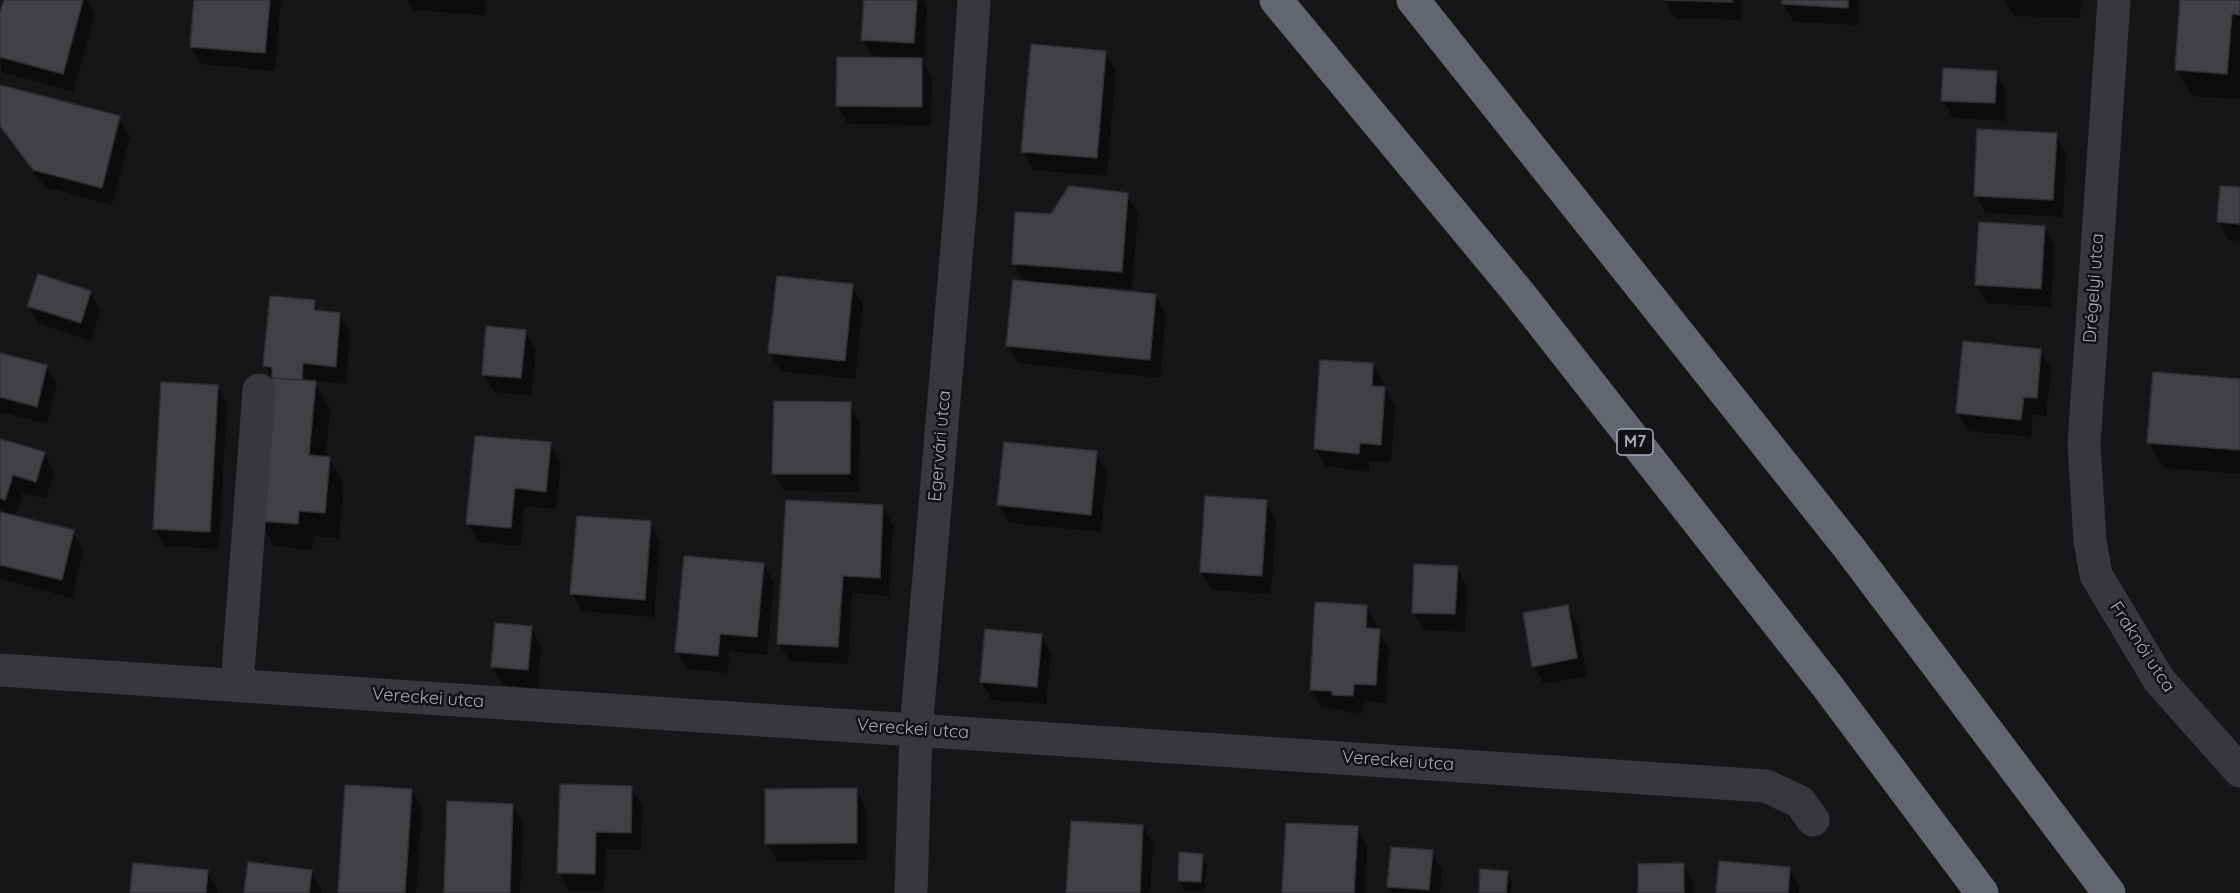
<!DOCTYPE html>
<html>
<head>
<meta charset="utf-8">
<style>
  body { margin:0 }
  canvas { display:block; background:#161618 }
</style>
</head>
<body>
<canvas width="2240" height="893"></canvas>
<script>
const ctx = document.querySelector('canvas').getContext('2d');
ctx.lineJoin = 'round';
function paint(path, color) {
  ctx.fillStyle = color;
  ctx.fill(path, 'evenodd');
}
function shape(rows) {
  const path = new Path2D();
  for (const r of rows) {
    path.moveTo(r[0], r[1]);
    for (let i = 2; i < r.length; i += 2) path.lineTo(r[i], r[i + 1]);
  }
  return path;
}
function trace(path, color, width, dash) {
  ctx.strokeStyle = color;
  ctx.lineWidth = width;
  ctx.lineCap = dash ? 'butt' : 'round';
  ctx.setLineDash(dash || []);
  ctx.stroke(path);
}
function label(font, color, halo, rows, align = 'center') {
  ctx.font = font + ' Quicksand,sans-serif';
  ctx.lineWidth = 5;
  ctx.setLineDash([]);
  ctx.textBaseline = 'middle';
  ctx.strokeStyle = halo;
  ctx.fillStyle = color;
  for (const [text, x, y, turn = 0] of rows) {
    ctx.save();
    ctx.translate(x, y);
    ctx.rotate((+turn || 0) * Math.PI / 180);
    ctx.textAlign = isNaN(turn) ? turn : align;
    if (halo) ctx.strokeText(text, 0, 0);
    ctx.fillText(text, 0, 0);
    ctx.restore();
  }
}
const shadow = shape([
  [5,0,87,0,95,13,73,92,1,72,0,19],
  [196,0,281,0,275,71,202,64,191,46],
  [407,0,486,0,485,15,413,10],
  [866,0,923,0,927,8,924,61,922,61,932,77,931,125,848,124,838,106,874,59,863,40],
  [1665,0,1742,0,1741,20,1675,18],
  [1783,0,1859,0,1858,25,1794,22,1783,4],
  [2005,0,2081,0,2080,18,2014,16],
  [2182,0,2240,0,2240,99,2192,96,2177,70],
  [1105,52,1116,70,1107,176,1033,170,1023,152],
  [1996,72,2006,90,2005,121,1953,118,1943,100],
  [0,87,119,118,130,136,112,205,45,187,0,128],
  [2056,135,2066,153,2063,217,1986,213,1976,195],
  [2240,189,2240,241,2229,240,2219,222],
  [1127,195,1138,213,1132,289,1076,285,1076,288,1156,296,1166,314,1160,378,1018,363,1008,345,1025,283,1014,263],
  [2044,227,2054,245,2051,307,1987,303,1976,285],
  [852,286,863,304,855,379,780,371,770,353],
  [90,292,100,310,91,341,39,324,29,306],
  [314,301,320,312,340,314,350,332,346,384,314,381,330,408,326,458,329,458,344,484,339,538,313,536,312,550,274,546,259,520,273,380,265,366],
  [525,331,536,349,531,396,494,392,483,374],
  [2040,350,2051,368,2046,416,2033,414,2031,437,1968,431,1958,413],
  [0,354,46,366,57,384,47,424,0,412],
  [1372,364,1383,382,1382,388,1385,388,1395,406,1391,462,1369,461,1369,472,1326,466,1315,448],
  [2240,380,2240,474,2164,468,2149,442],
  [217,386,227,404,219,549,164,546,154,528],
  [850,404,860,422,859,492,784,491,774,473],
  [0,440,44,453,54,472,46,499,23,493,15,517,73,532,83,550,72,598,0,579],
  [550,444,561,462,556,509,524,506,521,546,478,542,468,524],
  [1096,453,1107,471,1101,532,1009,523,999,505],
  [1266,502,1276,520,1271,594,1212,590,1201,572],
  [883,507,893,525,889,596,852,593,848,664,789,661,779,643],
  [650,523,660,541,654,617,582,611,572,593],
  [763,564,774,582,767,655,729,651,728,673,687,669,676,651],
  [1457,568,1467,586,1465,632,1424,630,1413,612],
  [1366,606,1376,624,1376,631,1379,631,1389,649,1386,703,1364,701,1363,713,1344,712,1342,709,1322,708,1311,690],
  [1567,607,1578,625,1587,676,1544,684,1534,666],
  [531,628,541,646,538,688,503,685,492,667],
  [1041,635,1051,653,1046,704,992,700,981,682],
  [631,787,642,805,641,850,606,849,604,891,569,891,559,873],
  [411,790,422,808,416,893,340,893],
  [856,790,866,808,867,860,777,861,767,843],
  [513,805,523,823,520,893,446,893],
  [1143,826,1153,844,1150,893,1068,893],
  [1357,828,1367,846,1365,893,1284,893],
  [1432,852,1442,870,1440,893,1393,893,1389,887],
  [1202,855,1207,864,1205,891,1184,890,1179,881],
  [1683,864,1693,882,1693,893,1640,893],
  [1789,869,1799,887,1799,893,1718,893],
  [311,871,321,890,321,893,246,893],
  [207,872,218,890,217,893,131,893],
  [1507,872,1512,881,1511,893,1480,893]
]);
const building = shape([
  [4,0,83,0,63,74,0,57,0,13,4,0],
  [194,0,270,0,265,53,190,47,194,0],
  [864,0,917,0,914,43,861,40,864,0],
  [1664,0,1732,0,1732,2,1664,0],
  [1782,0,1848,0,1848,8,1782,4,1782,0],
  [2180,0,2240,0,2240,15,2232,14,2227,74,2175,70,2180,0],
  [1031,44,1106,51,1097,158,1021,152,1031,44],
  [837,57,922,58,922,107,836,106,837,57],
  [1943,68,1997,71,1995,103,1941,101,1943,68],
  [0,85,120,116,102,188,33,170,0,126,0,85],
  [1977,129,2057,133,2053,200,1974,196,1977,129],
  [1069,186,1128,193,1122,272,1012,264,1015,212,1051,214,1069,186],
  [2220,186,2240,187,2240,224,2217,222,2220,186],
  [1979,222,2045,226,2041,289,1975,285,1979,222],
  [38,274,91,291,81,323,27,306,38,274],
  [777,276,853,284,845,361,768,353,777,276],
  [1013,280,1156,294,1150,360,1006,346,1013,280],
  [270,296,315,300,314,310,340,313,336,367,303,363,302,380,272,378,272,367,263,366,270,296],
  [486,326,526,330,521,378,482,375,486,326],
  [1963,341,2041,349,2037,398,2024,397,2021,420,1956,413,1963,341],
  [0,353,47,365,37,407,0,397,0,353],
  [1320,360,1373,363,1372,386,1385,387,1381,445,1360,443,1359,454,1314,449,1320,360],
  [2153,372,2240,379,2240,450,2147,443,2153,372],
  [272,378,316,381,309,455,330,457,325,513,299,511,298,524,258,521,272,378],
  [161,382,218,385,210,532,153,529,161,382],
  [774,401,851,402,850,474,772,474,774,401],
  [475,436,551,442,546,492,515,488,511,528,466,524,475,436],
  [0,439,45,452,36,482,13,475,5,500,0,498,0,439],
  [1004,442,1097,451,1091,515,997,505,1004,442],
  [1205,496,1267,500,1262,576,1200,572,1205,496],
  [786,500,883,505,880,578,843,576,838,647,777,644,786,500],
  [0,512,74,530,62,580,0,565,0,512],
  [577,516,651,521,645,600,570,594,577,516],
  [684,556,764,563,757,637,720,634,718,656,675,652,684,556],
  [1414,564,1458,566,1455,614,1412,613,1414,564],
  [1315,602,1367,605,1366,628,1380,629,1376,685,1354,684,1353,696,1332,695,1332,691,1310,690,1315,602],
  [1568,605,1577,658,1532,667,1523,613,1568,605],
  [495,623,532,626,528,670,491,667,495,623],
  [985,629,1042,634,1037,687,980,682,985,629],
  [560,784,632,786,631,833,596,832,595,874,557,873,560,784],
  [345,785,412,789,405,893,338,893,345,785],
  [857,788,857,843,765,844,765,789,857,788],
  [447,801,513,804,510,893,444,893,447,801],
  [1071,821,1143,825,1140,893,1066,893,1071,821],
  [1286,823,1358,826,1354,893,1282,893,1286,823],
  [1391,847,1433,850,1429,890,1387,887,1391,847],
  [1179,852,1203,854,1201,882,1178,881,1179,852],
  [1719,861,1790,867,1788,893,1716,893,1719,861],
  [248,862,312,870,309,893,244,893,248,862],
  [133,863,208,870,206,893,130,893,133,863],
  [1684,863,1684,893,1638,893,1638,864,1684,863],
  [1480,869,1508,871,1506,893,1479,893,1480,869]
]);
const minor = shape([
  [2114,0,2084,444,2090,541,2096,575,2159,680,2240,771],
  [0,670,1766,786,1800,802,1813,820],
  [237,685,259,390],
  [911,893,916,730,961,199,974,0]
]);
const highway = shape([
  [1276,0,1518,292,1828,687,1982,893],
  [1413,0,1850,549,2109,893]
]);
const shields = [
  [1635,442,36]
];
const shieldNames = [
  ["M7",1635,442]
];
const streetNames = [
  ["Drégelyi utca",2094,288,-86],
  ["Egervári utca",940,446,-85],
  ["Fraknói utca",2142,647,57],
  ["Vereckei utca",428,698,4],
  ["Vereckei utca",913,729,4],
  ["Vereckei utca",1398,761,4]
];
paint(shadow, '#0007');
paint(building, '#404145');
trace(building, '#303034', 1.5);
trace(minor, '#37383d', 33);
trace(highway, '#63666e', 33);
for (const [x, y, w] of shields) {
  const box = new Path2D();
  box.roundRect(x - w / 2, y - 13, w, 26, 4.5);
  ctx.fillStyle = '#111113';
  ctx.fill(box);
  trace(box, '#a8adb8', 1.5);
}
label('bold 16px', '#a8adb8', null, shieldNames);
label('18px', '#a8adb8', '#111113', streetNames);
</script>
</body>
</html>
